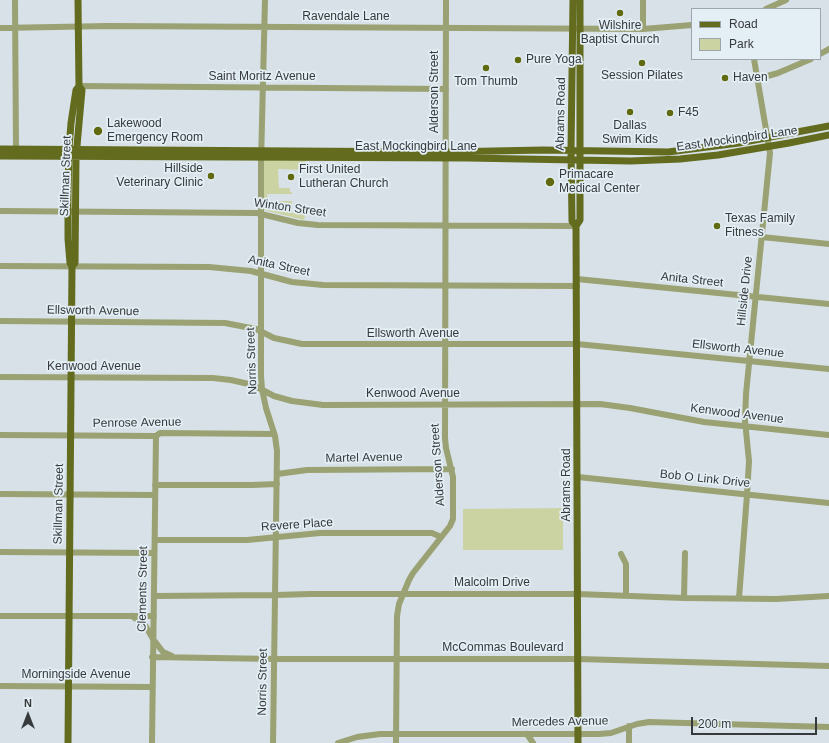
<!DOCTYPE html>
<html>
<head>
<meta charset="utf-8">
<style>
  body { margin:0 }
  #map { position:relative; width:829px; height:743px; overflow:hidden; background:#d7e1e7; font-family:Arial,sans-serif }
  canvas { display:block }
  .legend { position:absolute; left:691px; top:8px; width:130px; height:52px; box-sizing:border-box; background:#e4eef5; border:1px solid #9ea6ab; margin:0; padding:5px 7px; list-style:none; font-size:12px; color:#363a3c }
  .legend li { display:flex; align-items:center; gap:8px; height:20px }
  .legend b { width:20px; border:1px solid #9ea6ab }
  .north { position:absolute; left:8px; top:695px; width:40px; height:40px; -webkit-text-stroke:3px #e4eef5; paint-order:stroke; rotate:0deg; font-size:11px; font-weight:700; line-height:16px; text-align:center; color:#363a3c }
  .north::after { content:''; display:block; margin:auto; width:14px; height:18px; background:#363a3c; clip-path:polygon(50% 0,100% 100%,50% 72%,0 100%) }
  .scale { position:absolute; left:691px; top:717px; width:126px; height:18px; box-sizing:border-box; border:2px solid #363a3c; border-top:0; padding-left:5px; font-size:12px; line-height:14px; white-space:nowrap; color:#363a3c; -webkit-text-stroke:3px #e4eef5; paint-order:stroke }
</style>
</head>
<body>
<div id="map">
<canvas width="829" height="743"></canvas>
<ul class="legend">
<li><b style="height:5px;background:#636b1e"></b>Road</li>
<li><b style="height:11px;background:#cbd3a3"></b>Park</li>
</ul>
<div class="north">N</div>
<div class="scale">200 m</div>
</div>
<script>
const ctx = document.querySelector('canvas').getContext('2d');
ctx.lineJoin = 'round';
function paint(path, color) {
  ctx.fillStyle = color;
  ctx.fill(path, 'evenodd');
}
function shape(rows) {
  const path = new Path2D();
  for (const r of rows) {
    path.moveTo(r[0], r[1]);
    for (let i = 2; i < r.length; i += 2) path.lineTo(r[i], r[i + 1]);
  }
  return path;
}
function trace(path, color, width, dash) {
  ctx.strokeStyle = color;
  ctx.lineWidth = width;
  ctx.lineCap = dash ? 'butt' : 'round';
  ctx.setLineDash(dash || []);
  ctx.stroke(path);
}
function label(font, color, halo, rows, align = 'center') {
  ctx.font = font + ' Arial,sans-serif';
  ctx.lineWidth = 3.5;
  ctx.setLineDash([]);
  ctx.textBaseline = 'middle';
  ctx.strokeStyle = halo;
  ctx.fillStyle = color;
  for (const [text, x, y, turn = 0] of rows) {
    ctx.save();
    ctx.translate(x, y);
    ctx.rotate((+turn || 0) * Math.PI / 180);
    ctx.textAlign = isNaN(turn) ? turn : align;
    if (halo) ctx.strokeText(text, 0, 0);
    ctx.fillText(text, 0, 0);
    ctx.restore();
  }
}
const green = shape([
  [265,160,305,161,306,162,306,170,278,169,279,188,290,188,290,192,292,192,292,194,267,194,268,201,292,201,292,213,301,213,301,214,305,216,304,220,264,210,263,162],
  [563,508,563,550,463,550,463,509]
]);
const minor = shape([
  [15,0,16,148],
  [265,0,261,163,261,376,262,389,266,408,275,436,277,451,273,743],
  [766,9,786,0],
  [0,28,108,26,643,29,692,25],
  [643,29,643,0],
  [820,54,829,49],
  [757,79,778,73,811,59],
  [79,86,446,89],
  [0,211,257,213,298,223,318,225,576,226],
  [762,237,829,244],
  [0,266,209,267,251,271,292,282,323,285,577,286],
  [577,279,829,304],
  [0,321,225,323,256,329,274,338,302,344,577,344,829,369],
  [0,377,213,378,231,380,253,385,274,396,292,401,323,405,600,404,630,408,704,422,829,435],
  [0,435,156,436,160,433,274,434],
  [277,474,307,470,452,469],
  [578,477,829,503],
  [155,485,252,485,277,484],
  [0,494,155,495],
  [155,540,247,540,320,533,432,533,441,537],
  [0,552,154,553],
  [621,554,626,564,626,596],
  [154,596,276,595,310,594,577,594,684,598,776,599,829,596],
  [684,598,685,553],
  [739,598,747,495,749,461,745,421,746,394,770,153,754,59],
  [0,616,154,616],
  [132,616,145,625,153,639,163,652,172,656],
  [152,657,275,659,578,659,829,666],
  [0,686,152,687],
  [527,734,533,743],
  [152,743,156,436],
  [338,743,357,737,380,734,599,734,611,733,637,724,649,722,829,727],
  [396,743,397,616,399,604,409,580,413,573,450,526,453,519,453,477,446,448,445,438,446,0],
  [629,743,629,726]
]);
const major = shape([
  [573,0,571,151,572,221,576,226],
  [0,149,293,151,445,152,543,150,668,152,739,143,829,126],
  [0,156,468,158,631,161,680,159,718,155,789,143,829,135],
  [72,266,75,263,76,157,82,90,79,86,78,0],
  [68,743,72,266,70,263,68,239,68,194,69,149,71,123,76,90,79,86],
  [578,743,576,226,580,220,580,0]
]);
const markers = [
  [620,13,4,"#616a0e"],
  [518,60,4,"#616a0e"],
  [642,63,4,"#616a0e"],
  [486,68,4,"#616a0e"],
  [725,78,4,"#616a0e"],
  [630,112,4,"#616a0e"],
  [670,113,4,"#616a0e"],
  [98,131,5,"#616a0e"],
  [211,176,4,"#616a0e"],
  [291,177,4,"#616a0e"],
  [550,182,5,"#616a0e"],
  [717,226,4,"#616a0e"]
];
const streetNames = [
  ["Ravendale Lane",346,17],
  ["Saint Moritz Avenue",262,77],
  ["Alderson Street",435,92,-90],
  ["Abrams Road",561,114,-89],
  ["East Mockingbird Lane",737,139,-8],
  ["East Mockingbird Lane",416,147],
  ["Skillman Street",66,176,-88],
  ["Winton Street",290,208,8],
  ["Anita Street",279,266,12],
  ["Anita Street",692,280,6],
  ["Hillside Drive",745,291,-84],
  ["Ellsworth Avenue",93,311,1],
  ["Ellsworth Avenue",413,334],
  ["Ellsworth Avenue",738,349,6],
  ["Norris Street",252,361,-92],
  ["Kenwood Avenue",94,367],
  ["Kenwood Avenue",413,394],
  ["Kenwood Avenue",737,414,7],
  ["Penrose Avenue",137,423,-1],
  ["Martel Avenue",364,458,-1],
  ["Alderson Street",438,465,-94],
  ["Bob O Link Drive",705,479,6],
  ["Abrams Road",567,485,-90],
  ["Skillman Street",59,504,-89],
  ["Revere Place",297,525,-4],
  ["Malcolm Drive",492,583],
  ["Clements Street",143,589,-89],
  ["McCommas Boulevard",503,648],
  ["Morningside Avenue",76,675],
  ["Norris Street",263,682,-89],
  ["Mercedes Avenue",560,722,-1]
];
const poiNames = [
  ["Wilshire",620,26,"center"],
  ["Baptist Church",620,40,"center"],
  ["Pure Yoga",526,60],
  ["Session Pilates",642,76,"center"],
  ["Haven",733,78],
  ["Tom Thumb",486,82,"center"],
  ["F45",678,113],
  ["Lakewood",107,124],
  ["Emergency Room",107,138],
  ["Dallas",630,126,"center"],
  ["Swim Kids",630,140,"center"],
  ["Hillside",203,169,"right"],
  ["Veterinary Clinic",203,183,"right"],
  ["First United",299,170],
  ["Lutheran Church",299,184],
  ["Primacare",559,175],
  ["Medical Center",559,189],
  ["Texas Family",725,219],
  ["Fitness",725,233]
];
paint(green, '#cbd3a3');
trace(minor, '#9aa172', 6);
trace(major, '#636b1e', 7);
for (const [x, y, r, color] of markers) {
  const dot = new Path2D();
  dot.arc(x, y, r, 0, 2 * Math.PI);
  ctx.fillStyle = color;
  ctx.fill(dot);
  trace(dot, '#e4eef5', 1.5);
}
label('12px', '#363a3c', '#e4eef5', streetNames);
label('12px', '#363a3c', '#e4eef5', poiNames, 'left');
</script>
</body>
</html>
